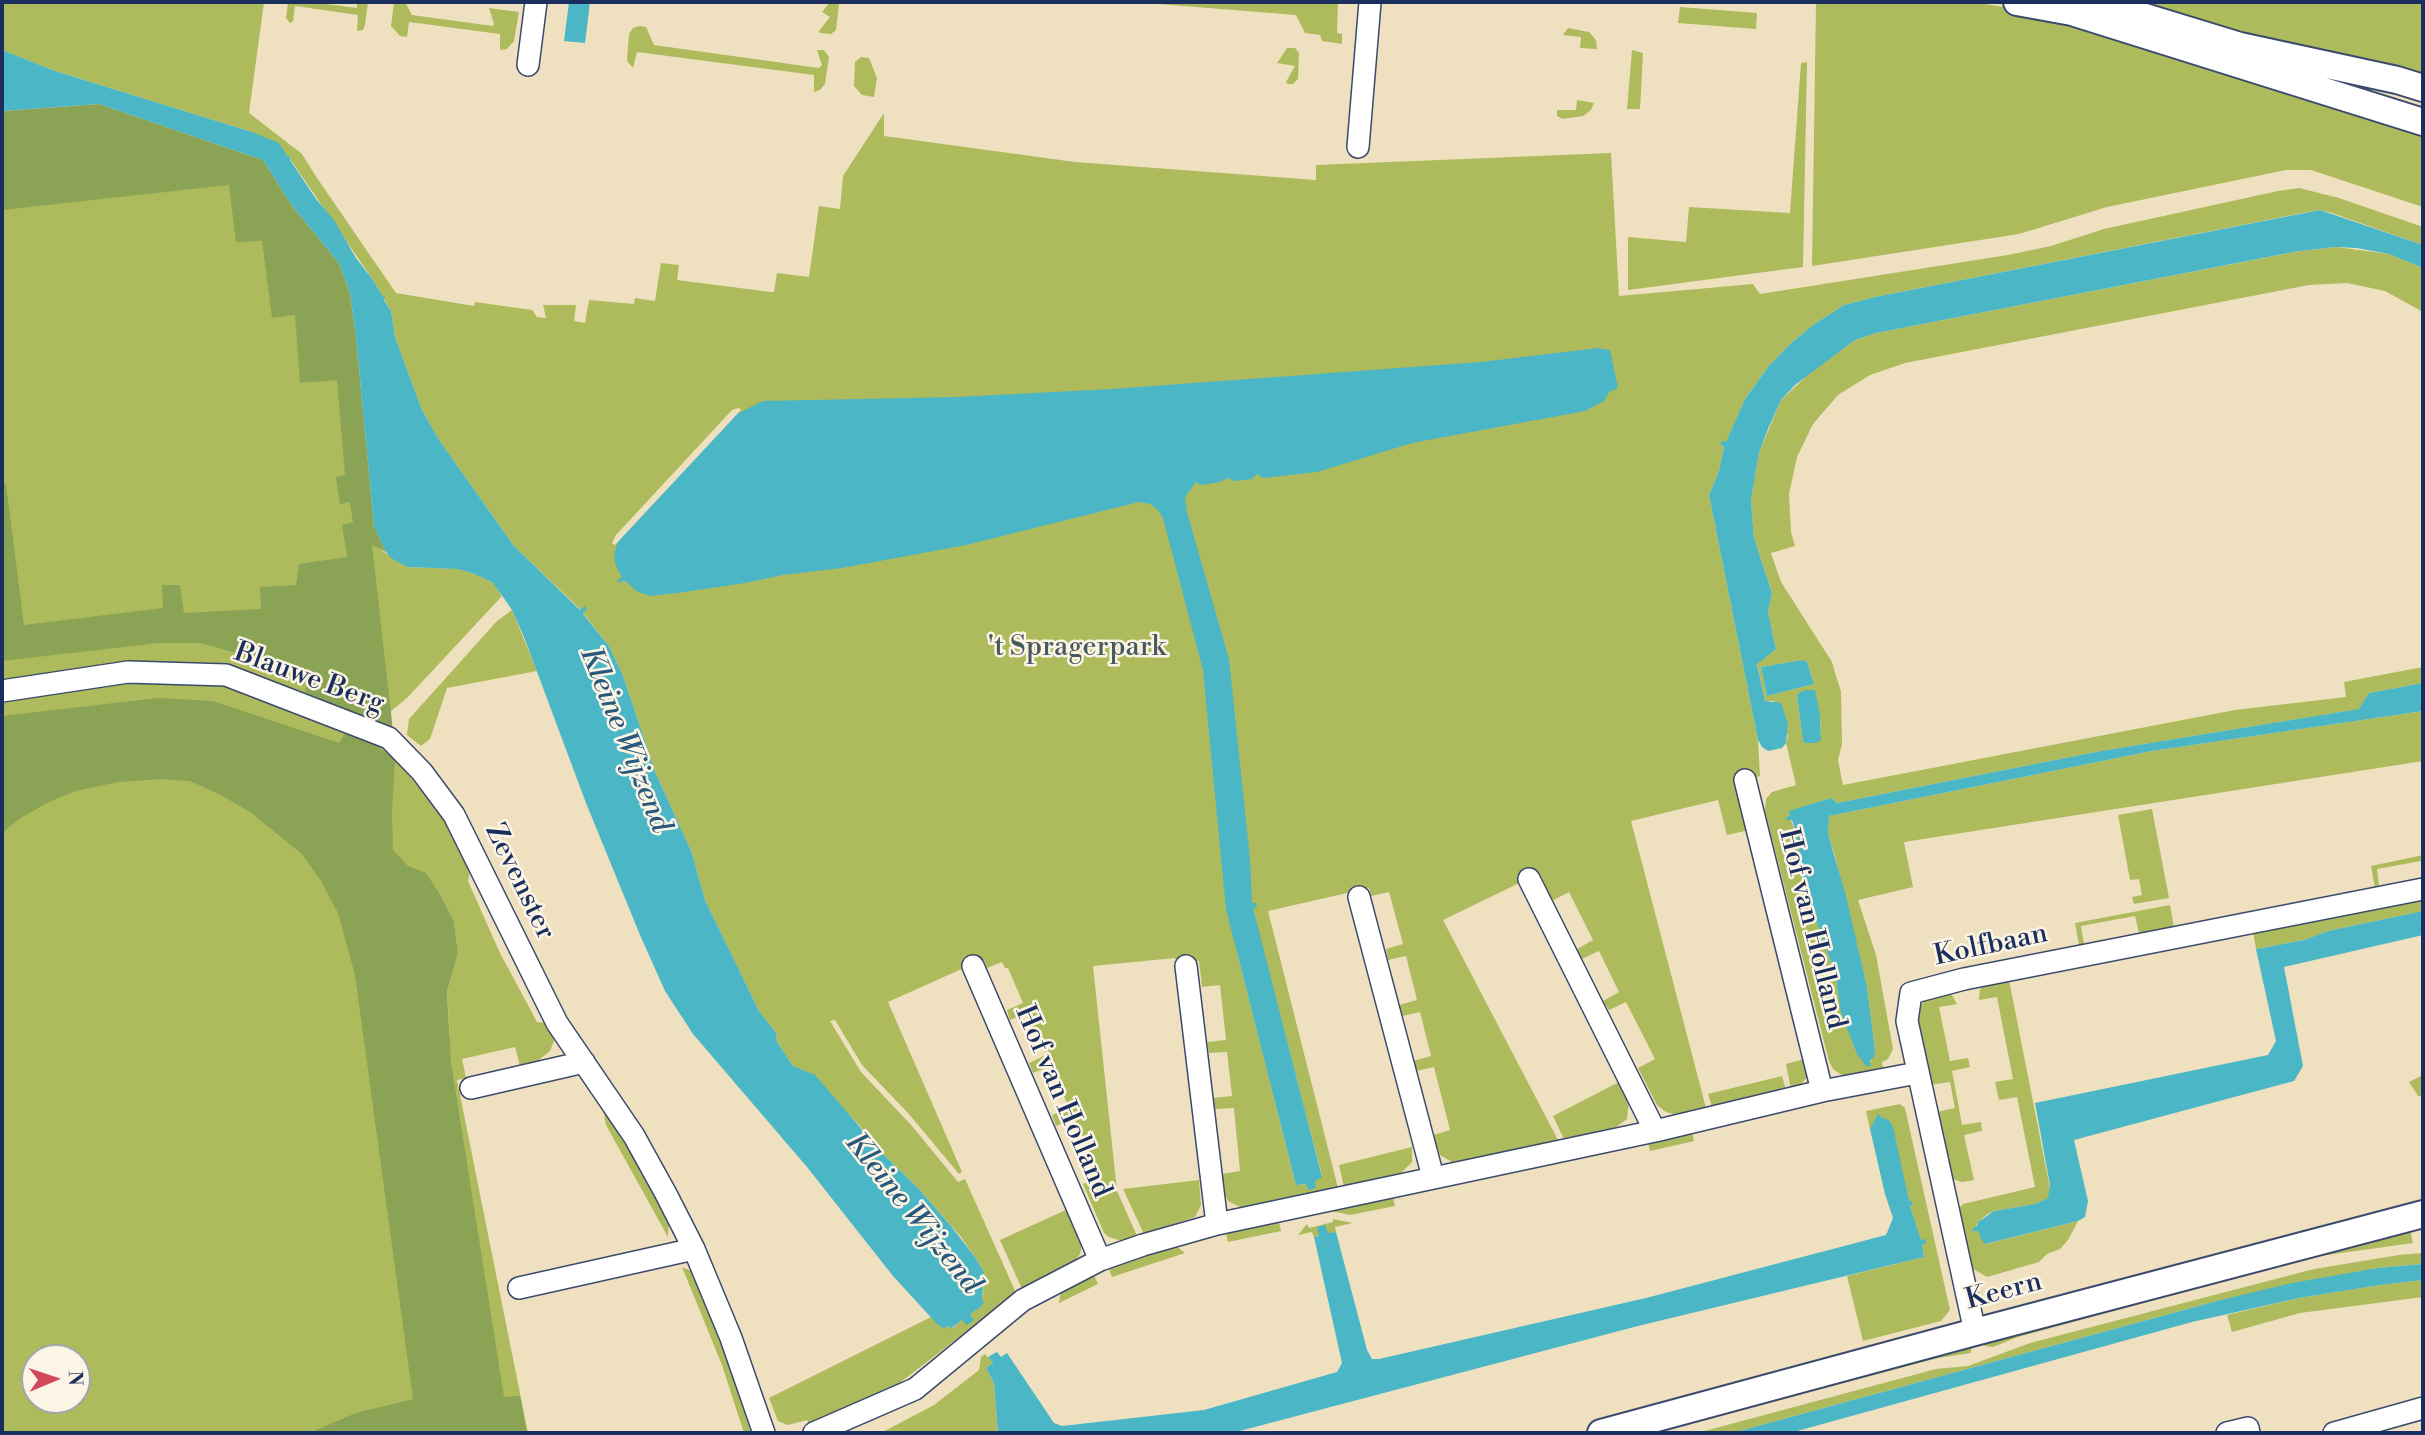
<!DOCTYPE html>
<html>
<head>
<meta charset="utf-8">
<style>
  body { margin:0 }
  #map { position:relative; width:2425px; height:1435px; overflow:hidden; background:#efe1c0; font-family:"Libre Bodoni",serif }
  canvas { display:block }
  .frame { position:absolute; inset:0; border:4px solid #1b2f5e; pointer-events:none }
  .north { position:absolute; left:21px; top:1344px; width:70px; height:70px; box-sizing:border-box; background:#fcf5e5; border:2px solid #a2a6af; border-radius:50%; rotate:88deg; font-size:19px; font-weight:700; line-height:28px; text-align:center; color:#1b2f5e }
  .north::after { content:''; display:block; margin:auto; width:24px; height:32px; background:#d1495b; clip-path:polygon(50% 0,100% 100%,50% 72%,0 100%) }
</style>
</head>
<body>
<div id="map">
<canvas width="2425" height="1435"></canvas>
<div class="frame"></div>
<div class="north">N</div>
</div>
<script>
const ctx = document.querySelector('canvas').getContext('2d');
ctx.lineJoin = 'round';
function paint(path, color) {
  ctx.fillStyle = color;
  ctx.fill(path, 'evenodd');
}
function shape(rows) {
  const path = new Path2D();
  for (const r of rows) {
    path.moveTo(r[0], r[1]);
    for (let i = 2; i < r.length; i += 2) path.lineTo(r[i], r[i + 1]);
  }
  return path;
}
function trace(path, color, width, dash) {
  ctx.strokeStyle = color;
  ctx.lineWidth = width;
  ctx.lineCap = dash ? 'butt' : 'round';
  ctx.setLineDash(dash || []);
  ctx.stroke(path);
}
function label(font, color, halo, rows, align = 'center') {
  ctx.font = font + ' "Libre Bodoni",serif';
  ctx.lineWidth = 5;
  ctx.setLineDash([]);
  ctx.textBaseline = 'middle';
  ctx.strokeStyle = halo;
  ctx.fillStyle = color;
  for (const [text, x, y, turn = 0] of rows) {
    ctx.save();
    ctx.translate(x, y);
    ctx.rotate((+turn || 0) * Math.PI / 180);
    ctx.textAlign = isNaN(turn) ? turn : align;
    if (halo) ctx.strokeText(text, 0, 0);
    ctx.fillText(text, 0, 0);
    ctx.restore();
  }
}
const green = shape([
  [2,2,264,2,249,113,302,154,317,178,396,293,474,306,475,302,532,310,537,317,546,318,543,305,576,305,574,321,585,323,589,300,634,304,635,298,655,301,661,263,679,265,677,280,771,292,774,292,777,273,809,277,819,206,840,209,843,176,884,113,884,136,1075,162,1316,180,1316,165,1611,153,1619,296,1753,284,1760,294,2008,255,2051,246,2104,229,2278,191,2299,188,2339,198,2423,227,2423,245,2332,213,2320,210,2308,212,1875,297,1844,305,1813,325,1790,344,1768,367,1745,399,1726,443,1721,441,1720,444,1724,447,1719,471,1709,495,1758,740,1760,776,1748,780,1749,830,1727,835,1718,800,1631,821,1706,1108,1677,1115,1666,1112,1657,1105,1638,1068,1655,1059,1626,1002,1609,1010,1603,1001,1619,992,1599,951,1582,959,1577,949,1593,940,1569,892,1552,901,1538,874,1443,920,1558,1140,1463,1161,1452,1162,1440,1155,1433,1135,1450,1130,1434,1067,1416,1071,1413,1061,1431,1056,1420,1012,1402,1016,1399,1005,1417,1000,1406,956,1388,960,1386,949,1403,944,1389,892,1371,896,1369,888,1268,911,1338,1188,1242,1208,1228,1201,1224,1193,1221,1174,1240,1171,1234,1108,1215,1109,1213,1098,1232,1096,1227,1052,1209,1053,1207,1042,1226,1040,1220,985,1202,987,1199,961,1188,962,1188,956,1183,956,1183,962,1176,962,1175,958,1093,966,1117,1191,1137,1236,1122,1241,1109,1237,1104,1233,1083,1184,1100,1177,1074,1118,1056,1126,1052,1115,1069,1108,1051,1066,1033,1073,1029,1063,1046,1055,1027,1013,1010,1020,1007,1010,1023,1003,1008,968,1005,968,1002,962,987,968,984,960,975,963,888,1002,962,1172,959,1174,908,1113,862,1065,835,1020,830,1021,861,1072,912,1126,958,1182,965,1179,1016,1293,897,1385,810,1427,807,1420,788,1425,778,1421,769,1398,931,1317,937,1324,953,1328,962,1320,974,1320,970,1314,981,1307,983,1294,984,1272,975,1257,961,1237,918,1188,884,1155,859,1125,810,1074,793,1066,777,1042,776,1033,759,1011,705,900,692,853,656,774,622,673,609,646,583,613,585,607,581,610,514,546,439,440,422,410,395,337,391,311,373,280,290,159,252,132,55,71,2,50],
  [1254,916,1322,1176,1314,1181,1308,1189,1306,1184,1296,1185,1237,952],
  [288,2,312,2,357,8,357,2,368,2,365,25,363,30,357,31,358,15,295,6,293,21,290,23,286,18],
  [394,2,405,2,412,15,493,26,494,24,489,8,519,12,514,41,507,49,500,50,500,34,409,22,407,37,400,36,391,26],
  [830,2,838,2,839,4,836,30,831,34,820,33,819,31,830,17,822,12],
  [1133,2,1338,2,1337,33,1342,34,1342,44,1322,41,1320,35,1305,33,1296,15],
  [1816,2,1973,2,2040,13,2423,129,2423,207,2311,170,2286,170,2107,207,2019,234,1812,266],
  [2118,2,2421,2,2423,9,2423,81],
  [1680,7,1757,13,1756,29,1678,23],
  [640,26,646,27,654,45,819,68,822,65,817,50,824,50,829,57,825,84,820,90,814,92,814,75,637,52,633,68,627,61,629,34,633,28],
  [1568,28,1589,32,1596,40,1597,49,1580,48,1581,37,1563,35],
  [1287,48,1295,48,1299,53,1298,79,1293,84,1288,84,1286,82,1295,66,1277,63],
  [1632,50,1643,53,1640,109,1627,109],
  [861,57,869,58,877,78,874,97,862,95,854,86,855,62],
  [1807,62,1803,267,1628,290,1628,237,1686,242,1689,207,1790,213,1801,63],
  [1577,100,1594,103,1591,110,1583,116,1563,119,1557,116,1557,110,1576,110],
  [240,169,334,287,372,544,407,567,457,569,472,573,492,582,502,596,408,697,390,712,396,759,449,826,470,870,468,881,499,951,537,1022,547,1023,553,1033,554,1041,550,1051,535,1063,520,1066,515,1047,462,1059,466,1078,457,1080,528,1433,2,1433,2,194],
  [425,873,440,894,454,921,458,953,447,992,450,1041],
  [35,1358,77,1358,77,1400,35,1400],
  [2336,247,2389,254,2423,268,2423,312,2385,291,2347,283,2309,285,1905,363,1870,375,1838,395,1813,424,1797,457,1789,494,1791,532,1795,546,1771,553,1781,582,1832,662,1836,676,1841,691,1842,744,1838,760,1843,785,2235,710,2346,697,2344,682,2423,667,2423,683,2369,693,2360,709,2101,751,1837,803,1831,798,1801,808,1787,820,1791,820,1797,837,1804,886,1835,973,1838,994,1857,1054,1869,1066,1875,1051,1867,987,1835,856,1828,834,1829,816,2152,751,2423,711,2423,761,1904,842,1913,887,1858,900,1876,955,1893,1049,1888,1059,1882,1062,1883,1069,1849,1077,1840,1074,1833,1069,1829,1061,1765,811,1766,799,1772,792,1796,785,1786,743,1788,736,1774,701,1765,701,1757,663,1776,649,1768,612,1772,593,1754,538,1751,500,1759,453,1781,400,1811,372,1855,340,1876,333,2300,251],
  [1802,660,1807,662,1814,684,1767,696,1761,667],
  [1797,696,1820,715,1821,735,1802,734],
  [512,610,537,671,447,688,430,739,421,746,407,735,409,719,497,621],
  [2152,809,2169,898,2134,904,2132,897,2142,895,2139,879,2130,880,2118,815],
  [2423,855,2423,870,2421,861,2377,869,2379,886,2375,888,2371,866],
  [2423,899,2423,911,2328,931,2304,940,2256,949,2253,932],
  [2170,905,2174,927,2139,933,2135,916,2081,926,2084,944,2079,945,2075,923],
  [2009,980,2051,1193,2048,1198,2035,1204,1994,1211,1986,1215,1978,1222,1973,1232,1979,1231,1986,1244,2078,1221,2068,1240,2060,1249,2047,1254,2039,1262,1987,1277,1970,1267,1958,1214,1959,1208,1963,1204,2035,1187,2017,1097,1999,1100,1995,1082,2013,1079,1997,997,1979,1000,1980,990,1983,985],
  [1947,992,1952,995,1957,1004,1939,1007,1950,1061,1968,1058,1970,1067,1952,1071,1962,1125,1981,1122,1982,1131,1964,1135,1974,1180,1962,1182,1952,1179,1936,1112,1955,1108,1950,1082,1930,1085,1917,1018,1917,1011,1927,997],
  [1808,1058,1807,1077,1799,1087,1791,1090,1786,1064],
  [2423,1075,2423,1096,2418,1096,2409,1082],
  [1782,1076,1786,1090,1712,1107,1708,1094],
  [1619,1082,1629,1100,1627,1119,1616,1127,1564,1139,1553,1116],
  [602,1104,630,1148,669,1220,668,1237,606,1125],
  [1900,1104,1905,1108,1950,1310,1941,1321,1863,1341,1847,1276,1924,1257,1922,1244,1926,1243,1921,1241,1910,1206,1889,1120,1877,1119,1870,1129,1866,1111],
  [1692,1132,1694,1141,1650,1151,1648,1142],
  [1412,1147,1412,1162,1399,1175,1344,1187,1339,1165],
  [1199,1180,1201,1205,1195,1217,1144,1234,1123,1189],
  [1393,1197,1395,1206,1350,1215,1331,1211],
  [1068,1209,1083,1241,1080,1254,1074,1262,1022,1289,1000,1240],
  [1333,1219,1353,1223,1335,1227,1336,1232,1314,1237,1312,1232,1298,1235,1307,1224,1309,1228,1333,1222],
  [1279,1222,1281,1231,1228,1242,1226,1234],
  [2410,1229,2413,1243,2320,1256,2167,1296,2166,1291],
  [1176,1246,1185,1253,1112,1277,1109,1269],
  [2423,1253,2423,1264,2378,1268,2217,1301,1732,1433,1697,1433,1936,1369,1968,1366,2030,1343,2314,1269,2399,1255],
  [682,1267,691,1271,709,1306,737,1383,751,1433,744,1433,722,1365],
  [1094,1275,1098,1284,1059,1303,1061,1291],
  [2423,1280,2423,1297,2300,1313,2232,1332,2227,1315,2299,1298,2380,1285],
  [2160,1293,2161,1298,2018,1337,1993,1347,1985,1346,1983,1341],
  [1972,1343,1971,1353,1938,1358,1726,1414,1725,1410],
  [985,1354,993,1363,986,1368,994,1383,998,1433,881,1433,934,1405,979,1370,981,1357]
]);
const forest = shape([
  [99,104,263,160,293,207,339,263,350,293,356,337,374,526,386,552,372,545,393,731,305,692,310,673,200,643,158,643,2,661,2,484,6,484,24,625,163,608,162,585,180,585,184,613,261,609,260,587,296,585,299,564,347,557,342,525,353,522,350,502,340,504,336,477,345,475,337,380,300,383,295,315,272,318,262,241,236,242,229,185,2,210,2,111],
  [158,698,213,701,339,743,348,729,370,741,395,759,392,814,393,850,408,866,426,873,440,894,454,921,458,953,447,992,451,1062,504,1397,520,1396,527,1433,309,1433,356,1413,413,1399,355,975,338,913,321,881,302,854,250,812,221,795,190,781,161,779,118,782,76,791,49,802,19,819,2,833,2,716]
]);
const water = shape([
  [569,2,590,2,585,43,564,41],
  [2,50,55,71,252,132,279,143,288,157,290,156,290,160,316,199,334,220,356,258,373,280,383,297,385,297,384,300,391,311,395,337,422,410,439,440,514,546,580,610,585,606,587,609,583,614,609,646,622,673,656,774,692,853,705,900,759,1011,776,1033,777,1042,793,1066,815,1075,884,1155,918,1188,951,1226,975,1257,984,1272,982,1300,984,1301,981,1307,970,1314,974,1320,970,1323,967,1325,962,1320,952,1328,946,1326,945,1329,937,1324,893,1276,807,1167,693,1034,665,991,640,935,586,803,524,637,512,610,503,597,492,582,472,573,457,569,407,567,391,558,386,552,374,526,356,337,350,293,339,263,293,207,263,160,99,104,2,111],
  [2320,210,2423,245,2423,268,2389,254,2357,248,2336,247,2299,251,1876,333,1855,340,1795,385,1781,400,1768,429,1759,453,1751,500,1754,538,1772,593,1768,612,1776,649,1757,664,1765,701,1781,703,1788,724,1786,743,1782,748,1768,751,1762,747,1758,740,1709,495,1719,471,1724,447,1720,444,1721,441,1726,442,1745,399,1768,367,1790,344,1813,325,1844,305,1875,297],
  [1598,348,1610,350,1618,388,1609,392,1604,401,1585,411,1412,443,1317,472,1263,478,1257,474,1252,479,1235,481,1227,478,1220,482,1201,485,1196,482,1185,497,1187,512,1229,659,1250,859,1252,903,1256,903,1257,907,1253,908,1322,1177,1315,1181,1316,1188,1308,1190,1306,1184,1296,1185,1226,909,1203,670,1163,518,1158,510,1150,504,1139,502,966,545,842,568,783,575,745,583,677,593,650,596,638,592,624,580,620,583,617,581,622,577,616,566,614,555,619,537,734,413,739,413,763,401,956,397,1112,389,1481,362],
  [1802,660,1807,662,1814,684,1767,696,1761,667],
  [2423,683,2423,711,2152,751,1829,816,1828,834,1846,896,1867,987,1875,1051,1874,1057,1870,1061,1871,1066,1866,1066,1857,1054,1841,1013,1835,973,1804,887,1797,837,1792,820,1787,820,1786,817,1790,816,1789,811,1831,798,1837,803,2101,751,2359,709,2369,693],
  [1805,690,1815,690,1820,715,1821,740,1815,743,1804,743,1802,734,1797,696,1799,693],
  [2423,911,2423,935,2284,967,2303,1066,2294,1081,2074,1140,2088,1201,2085,1217,2078,1221,1985,1244,1980,1237,1979,1231,1973,1232,1973,1228,1977,1226,1978,1222,1994,1211,2035,1204,2048,1198,2050,1185,2035,1103,2268,1055,2276,1041,2256,949,2304,940,2328,931],
  [1878,1114,1882,1118,1889,1120,1893,1127,1909,1201,1912,1201,1913,1204,1910,1206,1921,1240,1925,1239,1926,1243,1922,1245,1924,1257,1638,1326,1232,1433,998,1433,994,1383,986,1368,993,1363,988,1357,997,1352,1001,1357,1007,1353,1054,1423,1062,1426,1204,1410,1337,1372,1342,1363,1314,1237,1319,1236,1317,1227,1325,1225,1328,1233,1336,1232,1367,1350,1372,1359,1379,1359,1646,1298,1886,1235,1893,1218,1885,1194,1870,1129],
  [2423,1264,2423,1280,2380,1285,2299,1298,2192,1322,1790,1433,1732,1433,2217,1301,2292,1283,2378,1268]
]);
const pier = shape([
  [739,408,741,410,615,545,612,543,616,535,732,410]
]);
const minor = shape([
  [528,65,536,2],
  [1358,147,1370,2],
  [2,691,128,672,226,675,389,738,422,772,454,815,557,1023,634,1136,666,1194,694,1249,731,1338,764,1433],
  [1745,780,1822,1091],
  [1529,879,1655,1131],
  [1359,897,1433,1177],
  [973,966,1100,1260],
  [1186,966,1217,1224],
  [471,1088,584,1062],
  [519,1288,694,1249],
  [1975,1332,1907,1021,1911,993,1964,979,2423,889],
  [814,1433,915,1389,1023,1300,1100,1260,1143,1245,1217,1224,1655,1131,1822,1091,1917,1073],
  [2227,1433,2248,1428,2249,1433],
  [2334,1433,2423,1408]
]);
const tertiary = shape([
  [2017,2,2072,12,2423,122],
  [2096,2,2240,46,2397,80,2423,88],
  [1601,1433,1975,1332,2423,1214]
]);
const parkNames = [
  ["'t Spragerpark",1077,648]
];
const streetNames = [
  ["Blauwe Berg",309,679,20],
  ["Zevenster",519,882,64],
  ["Hof van Holland",1811,929,76],
  ["Kolfbaan",1991,946,-12],
  ["Hof van Holland",1062,1102,67],
  ["Keern",2004,1292,-15]
];
const waterNames = [
  ["Kleine Wijzend",624,740,68],
  ["Kleine Wijzend",912,1214,51]
];
paint(green, '#adbb5d');
paint(forest, '#8aa354');
paint(water, '#4ab6c6');
paint(pier, '#efe1c0');
trace(minor, '#3b4a6d', 24);
trace(tertiary, '#3b4a6d', 30);
trace(minor, '#fff', 21);
trace(tertiary, '#fff', 26);
label('28px', '#47595e', '#fcf5e5', parkNames);
label('28px', '#1b2f5e', '#fcf5e5', streetNames);
label('italic 30px', '#29587d', '#fcf5e5', waterNames);
</script>
</body>
</html>
